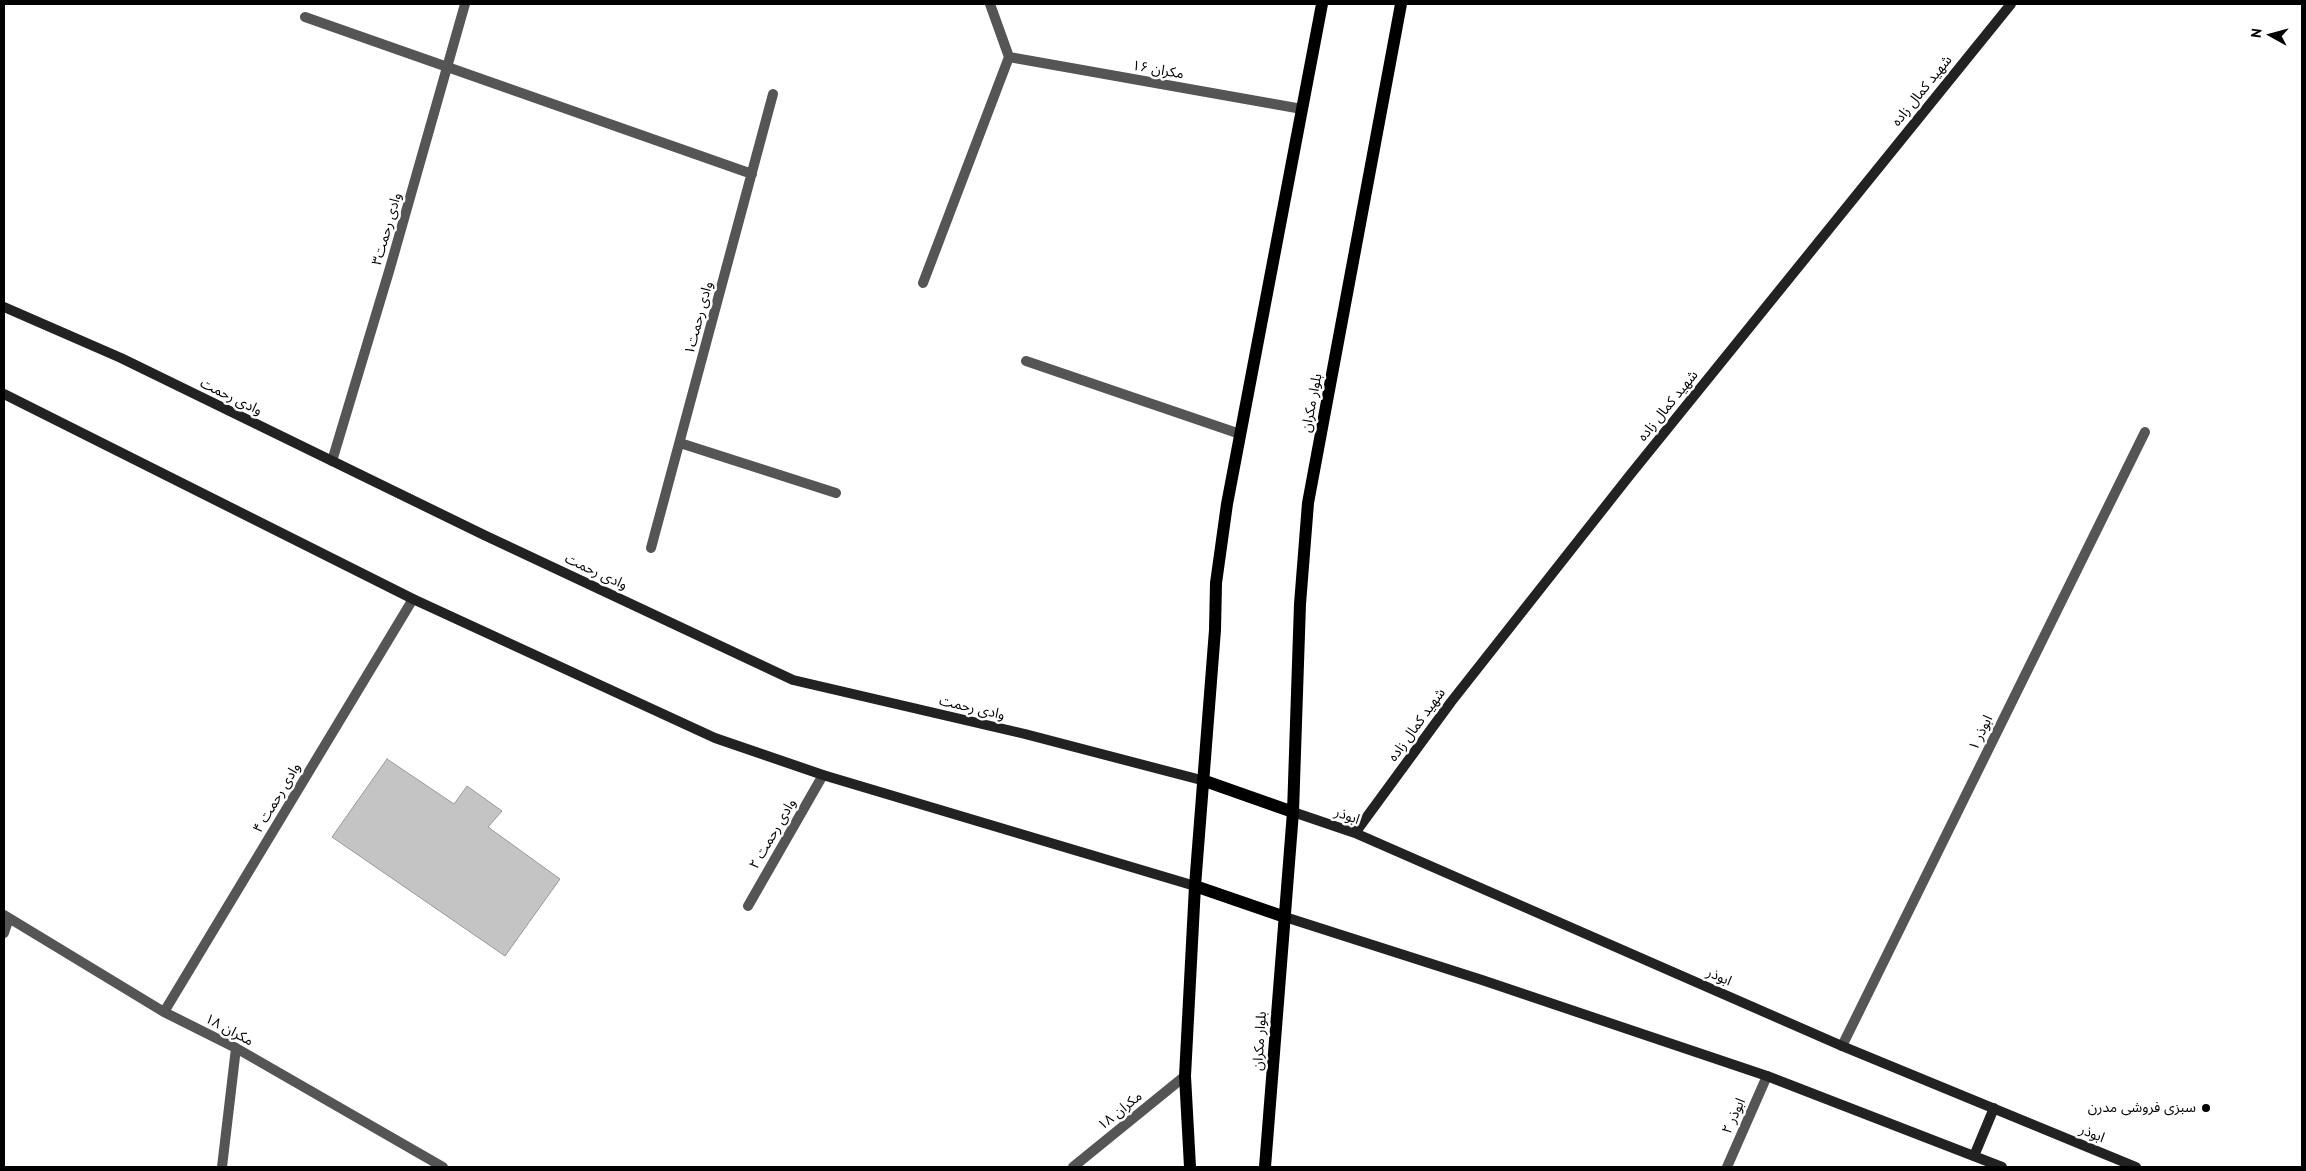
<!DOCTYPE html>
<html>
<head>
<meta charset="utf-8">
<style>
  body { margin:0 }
  #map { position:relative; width:2306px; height:1171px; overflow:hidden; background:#fff; font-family:"PT Sans",sans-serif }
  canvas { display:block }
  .frame { position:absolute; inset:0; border:5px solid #000; pointer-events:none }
  .north { position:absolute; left:2246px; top:10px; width:50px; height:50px; -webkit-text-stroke:4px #fff; paint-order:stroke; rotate:277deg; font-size:14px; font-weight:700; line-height:20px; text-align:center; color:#000 }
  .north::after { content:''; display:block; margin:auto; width:18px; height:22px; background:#000; clip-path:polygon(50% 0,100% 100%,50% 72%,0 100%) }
</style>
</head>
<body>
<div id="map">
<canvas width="2306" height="1171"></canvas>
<div class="frame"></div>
<div class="north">N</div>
</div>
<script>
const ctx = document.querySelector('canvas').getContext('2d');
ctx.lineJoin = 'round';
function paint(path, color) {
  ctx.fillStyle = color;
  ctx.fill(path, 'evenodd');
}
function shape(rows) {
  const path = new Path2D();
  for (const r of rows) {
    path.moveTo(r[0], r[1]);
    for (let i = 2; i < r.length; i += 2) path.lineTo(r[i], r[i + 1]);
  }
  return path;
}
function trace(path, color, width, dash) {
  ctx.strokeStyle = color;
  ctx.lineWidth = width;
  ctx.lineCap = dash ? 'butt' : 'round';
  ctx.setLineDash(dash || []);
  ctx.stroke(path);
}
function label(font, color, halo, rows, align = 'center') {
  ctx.font = font + ' "PT Sans","Noto Sans Arabic",sans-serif';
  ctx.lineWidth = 5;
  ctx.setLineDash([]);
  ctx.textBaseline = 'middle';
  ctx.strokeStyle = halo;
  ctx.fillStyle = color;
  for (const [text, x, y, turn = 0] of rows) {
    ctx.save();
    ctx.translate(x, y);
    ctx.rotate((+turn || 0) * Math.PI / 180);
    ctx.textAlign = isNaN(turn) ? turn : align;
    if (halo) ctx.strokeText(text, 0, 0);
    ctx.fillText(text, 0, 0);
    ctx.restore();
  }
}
const building = shape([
  [387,759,454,804,467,786,502,811,488,827,560,879,505,956,332,837,387,759]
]);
const street = shape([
  [305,17,752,174],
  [1009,57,1302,109],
  [923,283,1009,57,990,4],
  [1026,361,1240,434],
  [680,443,836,493],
  [332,461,390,268,465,4],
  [651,548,773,94],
  [748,906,823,775],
  [4,915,164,1012,236,1048,443,1167],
  [4,933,9,918],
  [164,1012,413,599],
  [1842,1046,2145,432],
  [222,1167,236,1048],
  [1073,1167,1185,1076],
  [1727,1167,1767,1076]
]);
const secondary = shape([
  [4,307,121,358,484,535,793,680,1025,734,1205,781],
  [4,394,413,599,715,738,823,775,1195,886],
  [1293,812,1355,833,1842,1046,2136,1167],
  [1355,833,1451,702,1630,475,2011,4],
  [1285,917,1482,980,1767,1076,2002,1167],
  [1974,1156,1994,1108]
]);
const primary = shape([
  [1205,781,1293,812],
  [1195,886,1285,917],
  [1190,1167,1185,1076,1195,886,1215,630,1216,583,1227,504,1322,4],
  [1265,1167,1293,812,1300,604,1308,503,1401,4]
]);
const markers = [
  [2206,1108,5,"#000"]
];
const streetNames = [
  ["مکران ۱۶",1158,70,10],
  ["شهید کمال زاده",1922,91,-51],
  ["وادی رحمت۳",387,229,-74],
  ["وادی رحمت۱",699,318,-75],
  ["وادی رحمت",231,397,26],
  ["بلوار مکران",1312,403,-79],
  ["شهید کمال زاده",1668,406,-51],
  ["وادی رحمت",596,572,25],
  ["وادی رحمت",972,708,13],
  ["شهید کمال زاده",1417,725,-54],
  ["ابوذر ۱",1981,733,-64],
  ["وادی رحمت ۴",277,798,-59],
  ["ابوذر",1347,816,20],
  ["وادی رحمت ۲",773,834,-60],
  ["ابوذر",1719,977,24],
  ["مکران ۱۸",229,1030,28],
  ["بلوار مکران",1260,1041,-86],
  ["مکران ۱۸",1120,1111,-39],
  ["ابوذر ۲",1734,1116,-66],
  ["ابوذر",2092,1134,22]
];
const poiNames = [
  ["سبزی فروشی مدرن",2196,1108]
];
paint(building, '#c4c4c4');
trace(building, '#999', 1);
trace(street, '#555', 10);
trace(secondary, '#222', 10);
trace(primary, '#000', 12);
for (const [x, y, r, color] of markers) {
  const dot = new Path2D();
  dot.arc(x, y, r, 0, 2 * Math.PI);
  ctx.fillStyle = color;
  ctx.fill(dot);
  trace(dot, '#fff', 2);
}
label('14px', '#000', '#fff', streetNames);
label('14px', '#000', '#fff', poiNames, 'right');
</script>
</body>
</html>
